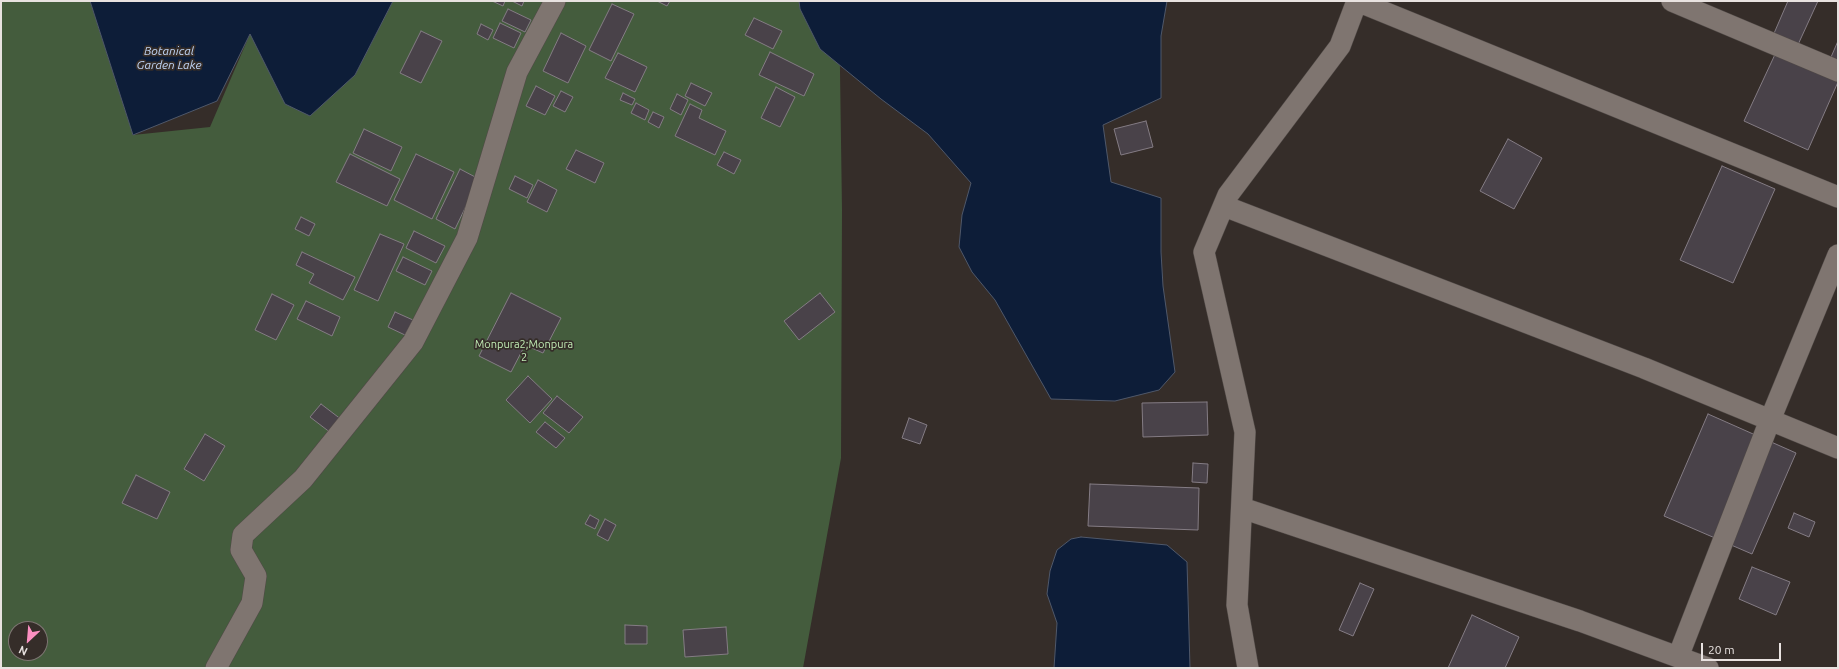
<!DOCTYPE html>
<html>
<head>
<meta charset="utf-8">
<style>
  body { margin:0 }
  #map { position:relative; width:1839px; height:669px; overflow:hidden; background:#352d29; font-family:Ubuntu,sans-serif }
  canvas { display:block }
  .frame { position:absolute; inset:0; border:2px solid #e8e2e0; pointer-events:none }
  .north { position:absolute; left:8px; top:621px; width:40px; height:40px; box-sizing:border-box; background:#352d29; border:1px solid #7d7572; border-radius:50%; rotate:206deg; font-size:11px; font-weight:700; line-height:16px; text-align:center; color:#e8e2e0 }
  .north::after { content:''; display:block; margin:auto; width:14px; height:18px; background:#fc8fc1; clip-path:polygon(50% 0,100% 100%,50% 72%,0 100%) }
  .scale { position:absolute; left:1701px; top:643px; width:80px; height:18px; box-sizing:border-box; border:2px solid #e8e2e0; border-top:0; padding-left:5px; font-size:12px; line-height:14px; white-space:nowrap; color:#e8e2e0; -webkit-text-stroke:3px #352d29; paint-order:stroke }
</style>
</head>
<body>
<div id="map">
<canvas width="1839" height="669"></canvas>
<div class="frame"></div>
<div class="north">N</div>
<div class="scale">20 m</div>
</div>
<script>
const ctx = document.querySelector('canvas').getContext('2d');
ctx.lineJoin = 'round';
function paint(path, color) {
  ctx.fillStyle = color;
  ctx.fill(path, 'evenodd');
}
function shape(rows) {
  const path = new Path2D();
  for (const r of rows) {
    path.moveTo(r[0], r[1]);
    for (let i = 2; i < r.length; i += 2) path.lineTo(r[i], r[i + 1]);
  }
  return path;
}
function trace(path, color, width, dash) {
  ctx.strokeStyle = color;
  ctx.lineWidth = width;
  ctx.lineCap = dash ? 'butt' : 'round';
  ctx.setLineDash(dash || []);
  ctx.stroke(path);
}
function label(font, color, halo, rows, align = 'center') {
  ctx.font = font + ' Ubuntu,sans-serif';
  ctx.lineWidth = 3.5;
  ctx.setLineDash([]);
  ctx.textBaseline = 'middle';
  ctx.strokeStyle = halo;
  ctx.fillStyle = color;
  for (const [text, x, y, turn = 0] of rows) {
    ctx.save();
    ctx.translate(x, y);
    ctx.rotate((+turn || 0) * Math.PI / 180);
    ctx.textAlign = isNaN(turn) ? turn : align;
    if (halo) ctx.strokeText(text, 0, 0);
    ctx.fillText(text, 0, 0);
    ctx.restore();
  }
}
const forest = shape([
  [1,1,90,1,133,135,210,127,250,34,355,75,393,1,839,1,842,210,841,458,803,668,1,668],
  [16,629,40,629,40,653,16,653]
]);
const water = shape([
  [90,1,393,1,355,75,310,116,285,104,250,34,217,101,133,135,90,1],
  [799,1,1167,1,1161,36,1161,98,1103,125,1111,182,1161,198,1161,252,1163,286,1175,372,1159,390,1115,401,1051,399,995,300,972,272,959,247,962,215,971,183,928,134,881,99,820,49,800,9,799,1],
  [1081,537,1167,545,1187,562,1190,668,1054,668,1057,623,1047,594,1050,571,1057,550,1071,539,1081,537]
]);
const building = shape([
  [492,1,505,1,503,6,492,1],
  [512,1,524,1,522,6,512,1],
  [657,1,670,1,667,6,657,1],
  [1788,1,1818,1,1796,49,1772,38,1788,1],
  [612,4,634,14,611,61,589,50,612,4],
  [508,9,531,20,525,32,502,21,508,9],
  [754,18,782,31,773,49,745,35,754,18],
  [500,23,521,33,514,48,493,38,500,23],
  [481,24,493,30,488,40,477,34,481,24],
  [421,31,442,41,421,83,400,73,421,31],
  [561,33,586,46,568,83,543,71,561,33],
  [1838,41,1838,76,1825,71,1838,41],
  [1778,48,1838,75,1838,82,1808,150,1744,121,1778,48],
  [770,52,814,74,804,96,759,75,770,52],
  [618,53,647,67,635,92,605,78,618,53],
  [691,83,712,93,705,106,685,96,691,83],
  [536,86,555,96,545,115,526,106,536,86],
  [776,87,795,97,780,127,761,118,776,87],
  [561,91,573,97,565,112,553,106,561,91],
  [623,93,635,99,632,105,620,100,623,93],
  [677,94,688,100,681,115,670,109,677,94],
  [636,103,649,110,645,120,631,113,636,103],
  [690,104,702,110,699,118,726,131,715,155,675,136,690,104],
  [653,112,664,117,659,128,648,122,653,112],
  [1146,121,1153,147,1121,155,1114,129,1146,121],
  [364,129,402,147,391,171,353,153,364,129],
  [1508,139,1542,158,1514,209,1480,191,1508,139],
  [576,150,604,163,595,183,566,169,576,150],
  [724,152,741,160,734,174,717,165,724,152],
  [350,154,400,179,387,206,336,182,350,154],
  [416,154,454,172,432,219,394,200,416,154],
  [1722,166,1775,189,1733,283,1680,260,1722,166],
  [460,169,479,179,455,229,436,219,460,169],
  [515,176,533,185,527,198,509,189,515,176],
  [538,180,557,190,547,212,527,202,538,180],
  [301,217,315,224,309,236,295,229,301,217],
  [414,231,445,246,436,263,406,248,414,231],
  [380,234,404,244,378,301,354,290,380,234],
  [302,252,355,277,343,300,309,283,314,274,296,265,302,252],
  [403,257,432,271,425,285,396,271,403,257],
  [511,293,561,318,543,353,525,345,511,372,479,356,511,293],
  [820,293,835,312,799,340,784,321,820,293],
  [272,294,294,305,276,340,255,330,272,294],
  [306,301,340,317,332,336,297,319,306,301],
  [395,312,413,320,405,335,388,327,395,312],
  [528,376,552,399,530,423,506,400,528,376],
  [557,396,583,417,569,433,543,413,557,396],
  [1207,402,1208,435,1143,437,1142,403,1207,402],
  [321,404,342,420,331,433,310,417,321,404],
  [1708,414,1796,453,1752,554,1664,516,1708,414],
  [909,418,927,425,920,444,902,438,909,418],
  [545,422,565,438,556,448,536,432,545,422],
  [205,434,225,446,204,481,184,469,205,434],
  [1193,463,1208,464,1207,483,1192,482,1193,463],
  [136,475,170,492,157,519,122,503,136,475],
  [1090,484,1199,488,1198,530,1088,526,1090,484],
  [1794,513,1815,522,1809,537,1788,528,1794,513],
  [590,515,599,520,595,529,585,524,590,515],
  [605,519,616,525,608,541,597,535,605,519],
  [1752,567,1790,582,1776,615,1739,599,1752,567],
  [1360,583,1374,589,1353,636,1339,630,1360,583],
  [1472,615,1519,637,1505,668,1448,668,1472,615],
  [625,625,647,626,647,644,625,644,625,625],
  [726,627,728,654,685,657,683,630,726,627]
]);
const minor = shape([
  [1672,1,1838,71],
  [1224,206,1644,368,1838,448],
  [1242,508,1580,621,1708,668],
  [1678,657,1770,420,1838,255],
  [216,668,252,603,256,576,241,550,243,535,303,479,413,342,467,238,517,72,555,1],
  [1248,668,1237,605,1245,432,1204,252,1228,195,1340,46,1357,1,1838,197]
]);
const parkNames = [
  ["Monpura2;Monpura",524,344],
  ["2",524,357]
];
const waterNames = [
  ["Botanical",169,51],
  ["Garden Lake",169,65]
];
paint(forest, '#445c3d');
paint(water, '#0d1d38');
trace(water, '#4f586a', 1);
paint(building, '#494249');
trace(building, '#847c84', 1);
trace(minor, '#514a47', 22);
trace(minor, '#7f7570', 21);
label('11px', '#c0ebb4', '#352d29', parkNames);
label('italic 12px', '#bfd4f5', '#352d29', waterNames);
</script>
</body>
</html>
